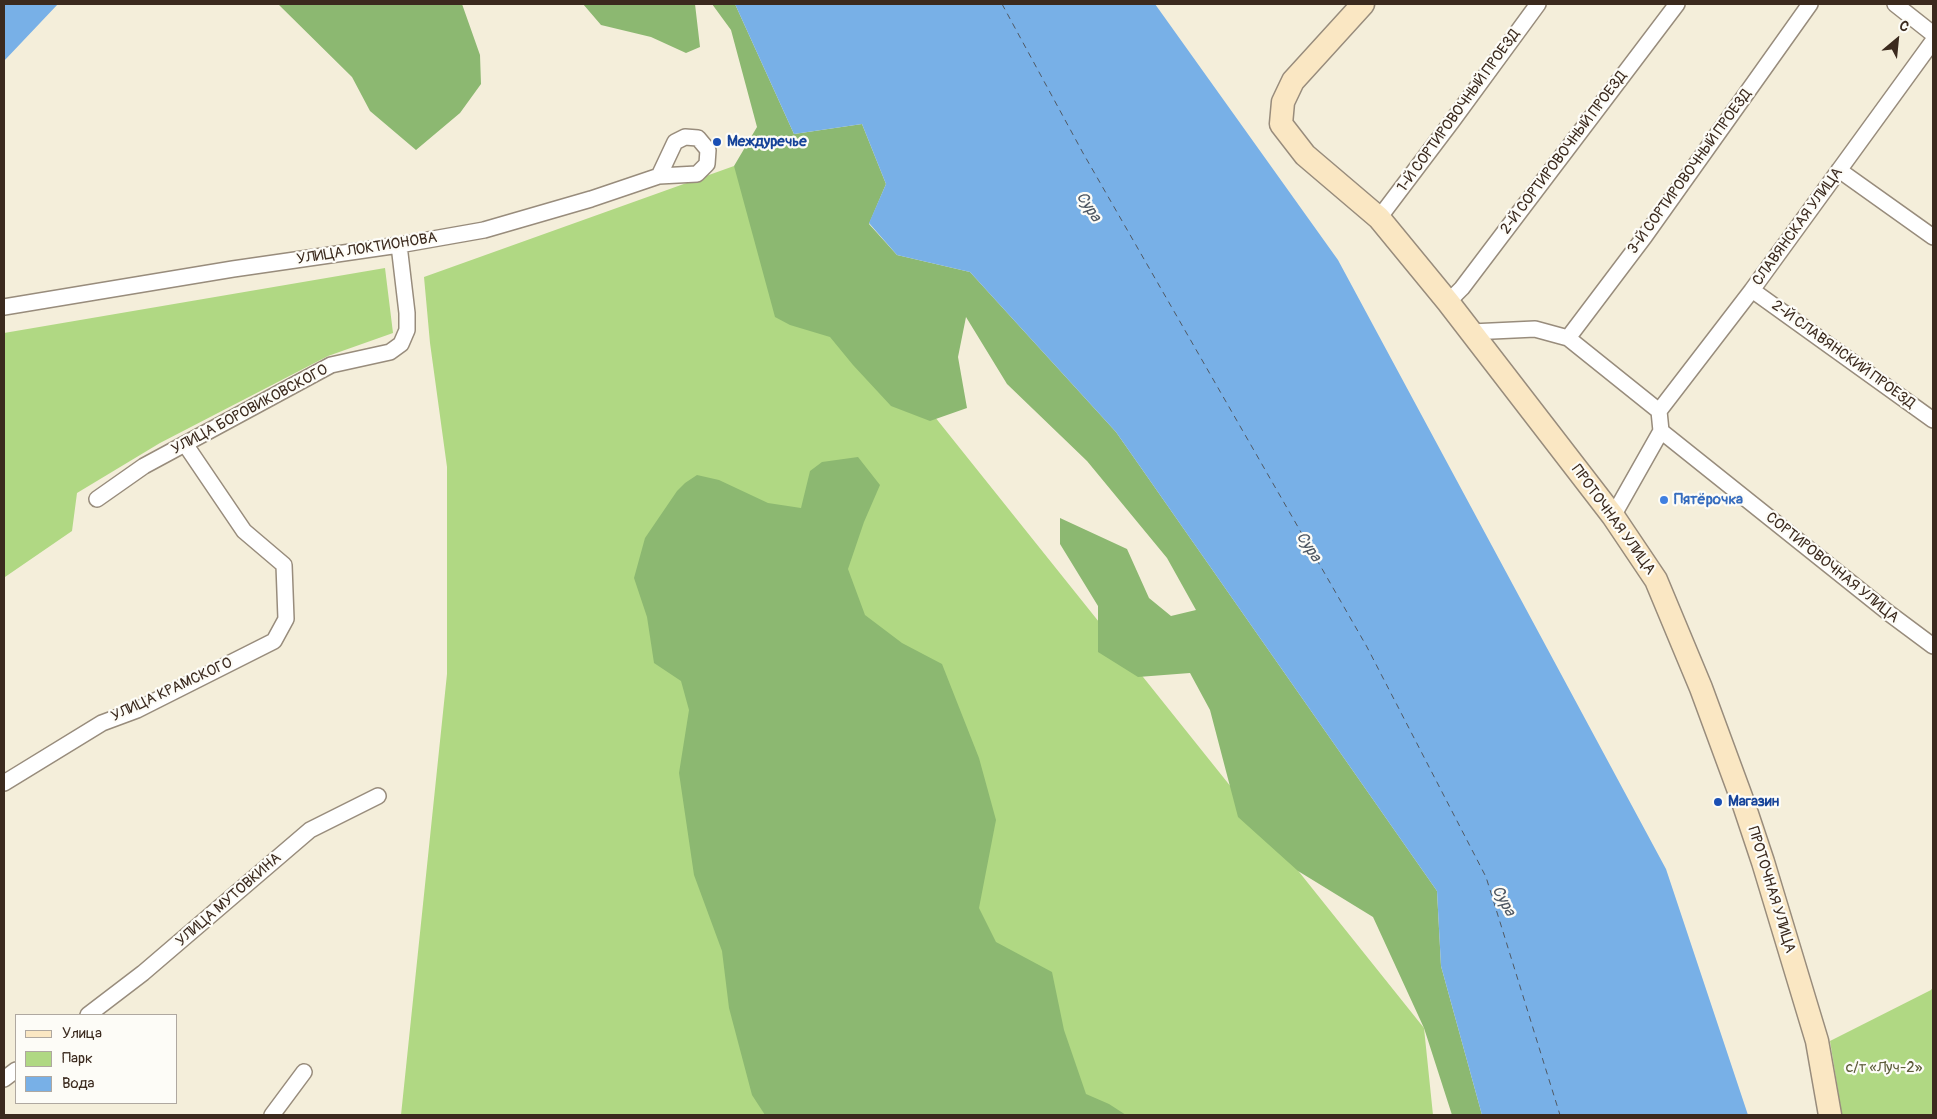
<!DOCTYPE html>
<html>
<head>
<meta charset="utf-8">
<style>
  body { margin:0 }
  #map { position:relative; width:1937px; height:1119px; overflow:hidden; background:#f4eeda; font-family:Pangolin,sans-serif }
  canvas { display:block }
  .frame { position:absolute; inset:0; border:5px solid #3b2a1e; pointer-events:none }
  .legend { position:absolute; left:15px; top:1014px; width:162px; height:90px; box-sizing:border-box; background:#fdfcf7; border:1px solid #afa8a0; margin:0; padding:6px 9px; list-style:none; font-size:15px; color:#3b2a1e }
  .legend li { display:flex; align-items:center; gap:10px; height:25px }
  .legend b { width:25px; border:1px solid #afa8a0 }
  .north { position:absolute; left:1872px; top:15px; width:50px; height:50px; -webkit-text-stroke:4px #fdfcf7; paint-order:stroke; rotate:28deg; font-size:14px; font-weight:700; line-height:20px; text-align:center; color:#3b2a1e }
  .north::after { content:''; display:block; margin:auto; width:18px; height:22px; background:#3b2a1e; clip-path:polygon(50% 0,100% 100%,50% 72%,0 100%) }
</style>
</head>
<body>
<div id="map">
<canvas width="1937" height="1119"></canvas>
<div class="frame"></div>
<ul class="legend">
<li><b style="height:6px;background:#fae7c3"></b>Улица</li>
<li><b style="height:14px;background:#b0d883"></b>Парк</li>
<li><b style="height:14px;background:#78b0e7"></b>Вода</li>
</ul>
<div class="north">С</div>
</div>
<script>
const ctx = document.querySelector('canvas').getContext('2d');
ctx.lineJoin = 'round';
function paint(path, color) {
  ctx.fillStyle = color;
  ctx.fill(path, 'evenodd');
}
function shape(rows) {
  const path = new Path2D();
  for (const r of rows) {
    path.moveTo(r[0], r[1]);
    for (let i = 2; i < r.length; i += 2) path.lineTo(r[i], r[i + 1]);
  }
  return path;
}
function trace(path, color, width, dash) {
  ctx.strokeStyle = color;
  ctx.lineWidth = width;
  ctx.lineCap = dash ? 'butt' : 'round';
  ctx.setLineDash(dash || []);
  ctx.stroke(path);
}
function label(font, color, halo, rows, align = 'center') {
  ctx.font = font + ' Pangolin,sans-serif';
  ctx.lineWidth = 4.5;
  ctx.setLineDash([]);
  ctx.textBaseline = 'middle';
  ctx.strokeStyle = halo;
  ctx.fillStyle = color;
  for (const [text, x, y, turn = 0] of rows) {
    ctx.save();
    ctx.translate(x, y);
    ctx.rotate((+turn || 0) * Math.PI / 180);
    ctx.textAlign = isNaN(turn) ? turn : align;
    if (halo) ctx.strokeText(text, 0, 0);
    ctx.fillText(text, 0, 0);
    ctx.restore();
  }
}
const green = shape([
  [734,166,1424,1028,1433,1115,401,1115,447,674,447,467,430,343,424,277],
  [385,268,393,333,328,356,160,443,77,493,72,531,5,577,4,575,4,333],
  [1933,987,1933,1115,1842,1115,1830,1041,1931,990]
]);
const forest = shape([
  [278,4,462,4,480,55,481,84,460,113,416,150,370,111,352,77],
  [583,4,695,4,700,47,686,53,651,37,601,25],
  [712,4,735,4,794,134,862,124,886,184,869,224,897,255,970,272,1116,432,1437,891,1441,966,1482,1115,1452,1115,1424,1028,1373,917,1298,871,1238,817,1210,710,1190,673,1138,677,1098,652,1098,606,1060,544,1060,518,1127,549,1149,598,1171,616,1196,610,1167,558,1087,461,1007,384,966,317,958,357,967,408,930,421,891,406,853,365,830,337,790,325,775,317,734,166,757,127,731,30],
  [858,457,880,485,864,522,848,569,865,615,902,643,942,664,979,758,996,820,979,908,996,942,1052,972,1064,1030,1086,1094,1109,1104,1126,1115,765,1115,752,1095,729,1008,722,951,694,875,679,773,689,710,681,681,654,663,647,617,634,578,645,538,677,491,685,483,697,475,719,480,768,503,801,508,810,471,822,462]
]);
const water = shape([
  [4,4,58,4,4,61],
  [735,4,1155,4,1338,260,1666,869,1748,1115,1482,1115,1441,966,1437,891,1116,432,970,272,897,255,869,223,886,184,862,124,794,134]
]);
const ferry = shape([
  [1002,4,1083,153,1367,647,1486,877,1560,1115]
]);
const street = shape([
  [1895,4,1933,34],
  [1839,170,1933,237],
  [1379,218,1453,120,1538,4],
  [1752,290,1933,420],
  [1448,302,1462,288,1677,4],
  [4,307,233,269,399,245,484,230,591,199,659,176,697,174,707,164,708,150,698,138,685,137,675,142,659,176],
  [1471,332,1535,329,1568,338,1659,411,1661,431,1613,516],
  [1568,338,1645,236,1810,4],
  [1659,411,1752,290,1933,41],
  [1661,431,1890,614,1933,646],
  [97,499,144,466,331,365,390,352,401,344,407,330,407,313,399,245],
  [4,783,102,723,137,710,274,641,286,619,284,565,244,531,185,444],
  [88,1015,143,973,310,830,378,796],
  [4,1079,16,1070],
  [272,1115,304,1072]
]);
const secondary = shape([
  [1363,4,1293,81,1283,102,1281,124,1305,155,1379,218,1448,302,1613,516,1656,580,1701,688,1743,802,1763,862,1817,1041,1830,1115]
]);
const markers = [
  [717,142,5,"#1a4fb4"],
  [1664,500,5,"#3f7fe0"],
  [1718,802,5,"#1a4fb4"]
];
const streetNames = [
  ["1-Й СОРТИРОВОЧНЫЙ ПРОЕЗД",1459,111,-54],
  ["2-Й СОРТИРОВОЧНЫЙ ПРОЕЗД",1564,153,-53],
  ["3-Й СОРТИРОВОЧНЫЙ ПРОЕЗД",1690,172,-54],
  ["СЛАВЯНСКАЯ УЛИЦА",1798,227,-54],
  ["УЛИЦА ЛОКТИОНОВА",367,249,-9],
  ["2-Й СЛАВЯНСКИЙ ПРОЕЗД",1843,355,36],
  ["УЛИЦА БОРОВИКОВСКОГО",250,410,-28],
  ["ПРОТОЧНАЯ УЛИЦА",1613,520,54],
  ["СОРТИРОВОЧНАЯ УЛИЦА",1832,568,39],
  ["УЛИЦА КРАМСКОГО",172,690,-25],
  ["ПРОТОЧНАЯ УЛИЦА",1771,890,73],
  ["УЛИЦА МУТОВКИНА",229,900,-41]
];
const transitNames = [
  ["Междуречье",727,142],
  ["Магазин",1728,802]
];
const shopNames = [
  ["Пятёрочка",1674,500]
];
const parkNames = [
  ["с/т «Луч-2»",1884,1068]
];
const waterNames = [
  ["Сура",1088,207,57],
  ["Сура",1308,547,57],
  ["Сура",1503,901,62]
];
paint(green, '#b0d883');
paint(forest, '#8cb871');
paint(water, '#78b0e7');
trace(ferry, '#505964', 1, [6, 5]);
trace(street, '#988c7c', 18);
trace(secondary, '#988c7c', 25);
trace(street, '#fff', 15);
trace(secondary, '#fae7c3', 22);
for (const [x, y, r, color] of markers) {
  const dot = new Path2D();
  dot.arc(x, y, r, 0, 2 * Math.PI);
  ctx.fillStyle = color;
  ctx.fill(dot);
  trace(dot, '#fdfcf7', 2);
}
label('15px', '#3b2a1e', '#fdfcf7', streetNames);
label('bold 15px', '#164399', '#fdfcf7', transitNames, 'left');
label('bold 15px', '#366cbe', '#fdfcf7', shopNames, 'left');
label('15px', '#5e5e3c', '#fdfcf7', parkNames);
label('italic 16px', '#505964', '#fdfcf7', waterNames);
</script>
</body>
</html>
